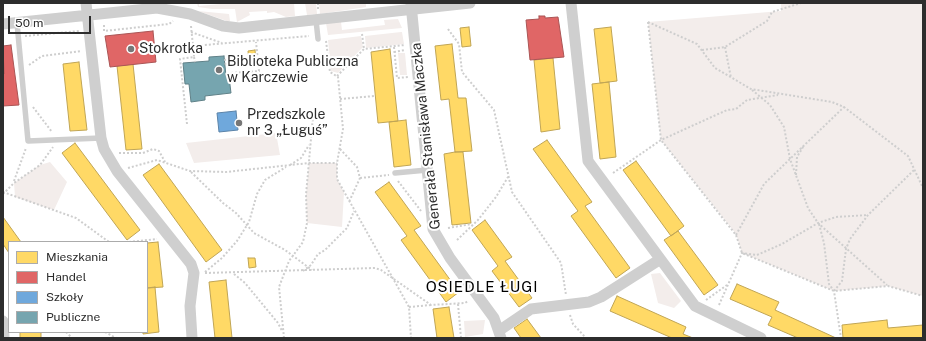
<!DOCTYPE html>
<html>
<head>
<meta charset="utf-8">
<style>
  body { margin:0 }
  #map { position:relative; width:926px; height:341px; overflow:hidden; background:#fff; font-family:"Public Sans",sans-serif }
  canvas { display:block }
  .frame { position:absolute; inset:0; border:4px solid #2d2d2d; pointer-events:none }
  .legend { position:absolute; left:8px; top:241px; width:140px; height:92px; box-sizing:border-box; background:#fff; border:1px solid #ababab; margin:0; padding:5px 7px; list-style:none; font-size:12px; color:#2d2d2d }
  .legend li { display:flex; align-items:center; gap:8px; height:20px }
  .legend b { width:20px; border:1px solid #ababab }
  .scale { position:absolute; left:8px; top:16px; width:83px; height:18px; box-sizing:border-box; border:2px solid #2d2d2d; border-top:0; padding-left:5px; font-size:12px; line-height:14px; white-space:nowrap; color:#2d2d2d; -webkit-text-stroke:3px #fff; paint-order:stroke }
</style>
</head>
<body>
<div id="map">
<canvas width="926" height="341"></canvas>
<div class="frame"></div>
<ul class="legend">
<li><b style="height:11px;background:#ffd966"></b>Mieszkania</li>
<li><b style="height:11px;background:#e06666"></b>Handel</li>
<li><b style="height:11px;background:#6fa8dc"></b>Szkoły</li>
<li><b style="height:11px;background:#76a5af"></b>Publiczne</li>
</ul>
<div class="scale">50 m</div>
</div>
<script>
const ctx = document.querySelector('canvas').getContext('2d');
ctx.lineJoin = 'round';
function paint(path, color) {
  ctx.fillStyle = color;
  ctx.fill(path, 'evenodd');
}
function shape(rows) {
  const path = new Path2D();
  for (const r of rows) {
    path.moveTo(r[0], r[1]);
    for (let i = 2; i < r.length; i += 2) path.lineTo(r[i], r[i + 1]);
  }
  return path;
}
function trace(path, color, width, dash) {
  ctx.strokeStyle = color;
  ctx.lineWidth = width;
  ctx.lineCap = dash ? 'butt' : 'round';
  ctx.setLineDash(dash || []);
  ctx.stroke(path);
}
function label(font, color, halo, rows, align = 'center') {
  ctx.font = font + ' "Public Sans",sans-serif';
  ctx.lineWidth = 4;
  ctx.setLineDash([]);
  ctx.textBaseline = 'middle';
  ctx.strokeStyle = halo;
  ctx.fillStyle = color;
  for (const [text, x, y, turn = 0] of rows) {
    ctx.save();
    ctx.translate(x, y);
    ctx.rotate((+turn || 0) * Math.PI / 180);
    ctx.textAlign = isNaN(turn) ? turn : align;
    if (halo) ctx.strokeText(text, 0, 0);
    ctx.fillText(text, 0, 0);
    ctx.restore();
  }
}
const green = shape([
  [197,3,199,3,199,6,231,3,294,3,295,16,286,17,274,12,267,13,267,11,249,12,250,15,237,22,235,9,212,9,198,7],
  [305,3,316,3,317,14,307,15],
  [319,3,366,3,366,7,320,14],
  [781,3,923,3,923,296,888,286,834,291,742,253,736,234,661,140,648,22,781,11],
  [198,11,229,14,230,21,227,21],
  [398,19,402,28,328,35,326,23,341,22,342,30,385,25,384,20],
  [401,32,402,32,404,44,366,48,365,36],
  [361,36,363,47,338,73,331,71,328,40],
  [398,53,405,53,407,75,400,75],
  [276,133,280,155,194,163,186,143],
  [50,162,67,182,54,210,15,197,14,183,40,165],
  [309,163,337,163,337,179,344,192,342,227,307,223,306,195],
  [660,273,681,301,674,308,658,303,651,274],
  [485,320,483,334,465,337,464,321]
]);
const homes = shape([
  [469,27,471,46,462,47,460,28,469,27],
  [611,27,617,81,600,83,594,29,611,27],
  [452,44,458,98,466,98,472,151,455,152,449,99,441,100,435,46,452,44],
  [390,49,398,121,378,123,371,52,390,49],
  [255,50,256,61,249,61,248,51,255,50],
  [553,58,560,129,541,132,534,60,553,58],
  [79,62,87,130,70,131,63,64,79,62],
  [133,64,142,149,126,150,117,66,133,64],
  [609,82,616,157,600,159,592,84,609,82],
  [406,120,411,165,394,167,389,122,406,120],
  [547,140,592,202,585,206,630,268,616,278,571,216,578,211,533,149,547,140],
  [75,143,140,230,127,240,62,153,75,143],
  [455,152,463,152,471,223,452,225,444,154,455,152],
  [636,161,684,226,671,236,623,170,636,161],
  [159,164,222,250,206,262,143,175,159,164],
  [389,182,421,226,414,230,459,292,446,302,401,240,407,236,375,192,389,182],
  [3,217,21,242,9,242,9,253,3,244,3,217],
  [485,220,512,257,505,261,532,298,519,307,492,271,498,266,472,230,485,220],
  [678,231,718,285,704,295,664,240,678,231],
  [158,242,163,287,147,288,147,243,158,242],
  [248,258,255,258,256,267,249,268,248,258],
  [226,280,232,338,215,338,209,282,226,280],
  [737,284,779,302,775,310,836,338,798,338,768,325,772,317,730,299,737,284],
  [155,287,159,332,143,334,143,332,147,332,147,288,155,287],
  [617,296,686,327,683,334,693,338,672,338,610,311,617,296],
  [449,307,454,338,437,338,433,309,449,307],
  [527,319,541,338,521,338,514,328,527,319],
  [887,320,888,328,923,325,923,338,843,338,842,325,887,320],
  [20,332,41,332,41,338,20,338,20,332]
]);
const shops = shape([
  [539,16,545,16,545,18,558,17,564,57,530,60,526,20,539,19,539,16],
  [153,31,156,62,110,67,105,36,153,31],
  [11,45,19,105,3,106,3,74,4,74,3,46,11,45]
]);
const schools = shape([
  [236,111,238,130,219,132,217,113,236,111]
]);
const public = shape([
  [224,56,226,76,229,77,231,93,205,96,205,100,191,102,189,84,185,84,183,63,209,61,209,57,224,56]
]);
const path = shape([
  [318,3,318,10],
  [648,22,661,140,736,235,742,253,834,291,888,286,923,296],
  [648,22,697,44,715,68,751,89,832,102,844,107,908,156,923,188],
  [104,25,104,31,169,24,173,21],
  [191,26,193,46,309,36],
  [448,29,459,44,462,72,494,110,512,192,561,263,566,295],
  [191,32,222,43],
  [362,34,364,49],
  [25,36,79,31],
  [326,41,330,72,338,77,343,129,337,163,337,179,409,307,411,338],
  [394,47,397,78,408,77],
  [725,47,731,78],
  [702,50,725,47,767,21,772,12,801,3],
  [394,52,405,50],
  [194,57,195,62],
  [225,59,226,66],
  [29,65,42,56,81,51],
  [231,73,259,71,256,42],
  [337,76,364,49,405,45],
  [752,90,770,105,784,127,790,159,808,208,818,223,887,285],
  [340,99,375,96],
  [33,107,52,132],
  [187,124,180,59,194,57,193,46],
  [340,149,357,167,360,178,349,202],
  [119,153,143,153,153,149,159,151,165,162],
  [290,165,301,158,309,145],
  [128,168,157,160,190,171,226,172,309,163,337,163],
  [191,172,223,203,236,213,254,233,285,250,312,270],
  [613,173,661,140,727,110,736,109,747,100,778,95],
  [796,175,797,157,803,147],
  [360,178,389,175],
  [14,181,26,148],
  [398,181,421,211],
  [3,192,76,218,109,242],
  [3,194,14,183,40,165,53,147],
  [819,224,824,243,829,284,834,291,841,338],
  [448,228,472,224],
  [736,235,764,184,844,107],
  [457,240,478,220,496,197,508,177],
  [129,242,157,239],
  [303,271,311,265,318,254,325,250,347,228,354,211],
  [205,272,222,258,237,241,249,222,257,194,265,180,286,167],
  [205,273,375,268,381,270,431,305,465,303,468,301],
  [234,274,245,283,278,323,282,331],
  [834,291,842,281,846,249,850,239,868,215,914,170],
  [706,300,727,285],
  [458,304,461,338],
  [719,305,742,253,757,255,782,244,818,223,836,217,868,215],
  [409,307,431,305],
  [570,315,573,324,586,338],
  [66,332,72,338],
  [105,332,116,338],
  [284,338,279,287,289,261,303,242,307,223,306,195,313,116]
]);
const lane = shape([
  [316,20,318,39],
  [17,23,28,141,101,138],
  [395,173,427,170]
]);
const street = shape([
  [86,3,101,138,104,149,117,171,191,264,194,273,190,306,192,338],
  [571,3,588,161,695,306,761,338],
  [411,4,433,229,450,258,494,318,501,338],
  [3,24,157,8,190,14,223,26,239,28,470,3],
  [3,321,4,338],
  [500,330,531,309,589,302,601,297,659,260]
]);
const markers = [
  [131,49,4,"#767676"],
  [219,70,4,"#767676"],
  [239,123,4,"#767676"]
];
const poiNames = [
  ["Stokrotka",139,49],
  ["Biblioteka Publiczna",227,62],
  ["w Karczewie",227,78],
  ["Przedszkole",247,115],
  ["nr 3 „Ługuś”",247,131]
];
const streetNames = [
  ["Generała Stanisława Maczka",426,136,-96]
];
const neighbourhoodNames = [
  ["OSIEDLE ŁUGI",482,287]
];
paint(green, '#f3edeb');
paint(homes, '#ffd966');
trace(homes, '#c0a555', 1);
paint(shops, '#e06666');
trace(shops, '#a55', 1);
paint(schools, '#6fa8dc');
trace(schools, '#5b83a8', 1);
paint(public, '#76a5af');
trace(public, '#608188', 1);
trace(path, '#cecece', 2, [2, 2]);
trace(lane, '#cfcfcf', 5.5);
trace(street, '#cfcfcf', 11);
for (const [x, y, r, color] of markers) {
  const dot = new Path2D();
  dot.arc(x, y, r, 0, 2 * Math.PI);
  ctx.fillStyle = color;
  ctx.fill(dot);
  trace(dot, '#fff', 1.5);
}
label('14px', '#2d2d2d', '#fff', poiNames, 'left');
label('14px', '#2d2d2d', '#fff', streetNames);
ctx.letterSpacing = '1px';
label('15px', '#000', '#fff', neighbourhoodNames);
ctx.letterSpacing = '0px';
</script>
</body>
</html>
